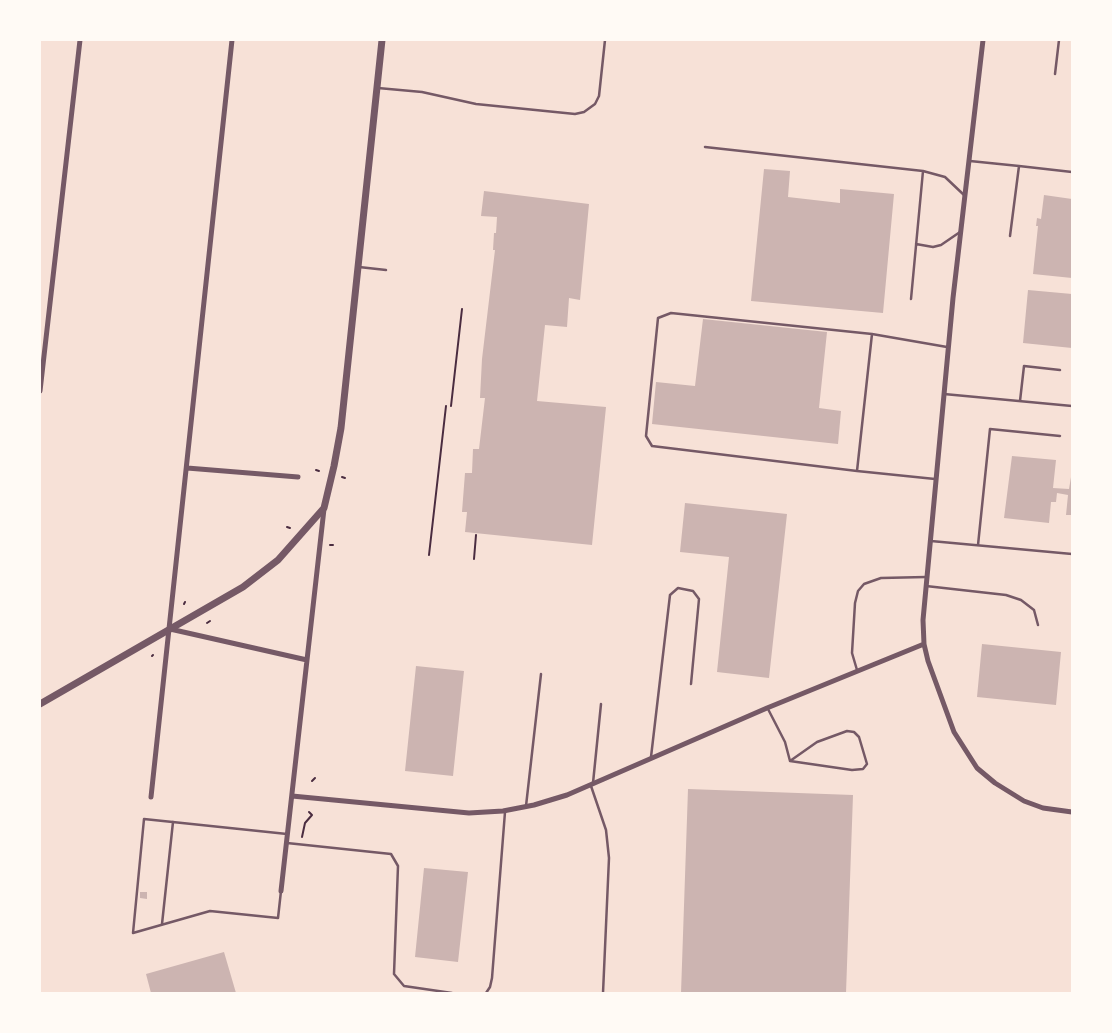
<!DOCTYPE html>
<html>
<head>
<meta charset="utf-8">
<style>
  body { margin:0 }
  #map { position:relative; width:1112px; height:1033px; overflow:hidden; background:#f7e1d7; font-family:"Alegreya Sans",sans-serif }
  canvas { display:block }
  .frame { position:absolute; inset:0; border:41px solid #fffaf5; pointer-events:none }
</style>
</head>
<body>
<div id="map">
<canvas width="1112" height="1033"></canvas>
<div class="frame"></div>
</div>
<script>
const ctx = document.querySelector('canvas').getContext('2d');
ctx.lineJoin = 'round';
function paint(path, color) {
  ctx.fillStyle = color;
  ctx.fill(path, 'evenodd');
}
function shape(rows) {
  const path = new Path2D();
  for (const r of rows) {
    path.moveTo(r[0], r[1]);
    for (let i = 2; i < r.length; i += 2) path.lineTo(r[i], r[i + 1]);
  }
  return path;
}
function trace(path, color, width, dash) {
  ctx.strokeStyle = color;
  ctx.lineWidth = width;
  ctx.lineCap = dash ? 'butt' : 'round';
  ctx.setLineDash(dash || []);
  ctx.stroke(path);
}
const building = shape([
  [764,169,790,171,788,197,840,203,840,189,894,194,883,313,751,301],
  [484,191,589,204,580,300,569,298,567,327,545,325,537,401,606,407,592,545,465,532,467,512,462,512,465,473,472,473,473,449,479,449,485,398,480,398,482,359,495,250,493,250,494,233,496,233,497,217,481,216],
  [1044,195,1072,199,1072,278,1033,274,1038,226,1036,226,1037,218,1041,219],
  [1028,290,1072,294,1072,348,1023,343],
  [703,319,827,332,819,408,841,411,838,444,652,424,656,382,695,386],
  [1012,456,1056,460,1053,488,1069,489,1072,471,1072,515,1066,515,1068,495,1057,493,1056,502,1051,502,1049,523,1004,518],
  [685,503,787,514,769,678,717,672,729,557,680,552],
  [982,644,1061,652,1056,705,977,697],
  [416,666,464,671,453,776,405,771],
  [688,789,853,795,846,993,681,993],
  [424,868,468,872,458,962,415,957],
  [140,892,147,892,147,899,140,898],
  [224,952,236,993,151,993,146,974]
]);
const path = shape([
  [451,406,462,309],
  [316,470,319,471],
  [342,477,345,478],
  [287,527,290,528],
  [330,545,333,545],
  [429,555,446,406],
  [474,559,476,535],
  [184,604,185,602],
  [207,623,210,621],
  [152,656,153,655],
  [312,781,315,778],
  [302,837,305,823,312,815,309,812]
]);
const service = shape([
  [1055,74,1059,40],
  [378,88,422,92,476,104,575,114,584,112,595,104,599,96,605,40],
  [705,147,923,171,911,299],
  [970,161,1019,166,1010,236],
  [1019,166,1072,172],
  [923,171,945,177,964,195],
  [916,244,933,247,941,245,960,232],
  [359,267,386,270],
  [944,394,1072,406],
  [1020,401,1024,366,1060,370],
  [857,471,652,446,646,436,658,318,671,313,872,334],
  [935,479,857,471,872,334,947,347],
  [931,541,1072,554],
  [978,545,990,429,1060,436],
  [926,586,1006,595,1021,600,1034,610,1038,625],
  [857,670,852,653,855,603,858,591,864,584,881,578,926,577],
  [768,709,785,742,790,761,817,742,847,731,854,732,859,737,867,764,863,769,852,770,790,761],
  [651,757,670,595,678,588,693,591,699,599,691,684],
  [593,783,601,704],
  [591,786,606,830,609,858,603,993],
  [526,806,541,674],
  [287,843,391,854,398,866,394,974,404,986,452,993],
  [281,891,278,918,210,911,133,933,144,819,287,834],
  [162,924,173,822],
  [486,993,490,987,492,978,505,812]
]);
const minor = shape([
  [983,40,953,298,923,620,924,644,928,661,954,732,977,768,995,783,1024,801,1043,808,1072,812],
  [40,391,80,40],
  [187,468,298,477],
  [170,629,307,660],
  [292,796,469,813,503,811,534,805,567,795,767,708,924,644],
  [151,797,232,40],
  [281,891,324,509]
]);
const tertiary = shape([
  [40,704,243,587,278,560,324,508,334,466,341,428,382,40]
]);
paint(building, '#ccb4b1');
trace(path, '#4a2c40', 2);
trace(service, '#755966', 2.5);
trace(minor, '#755966', 5);
trace(tertiary, '#755966', 7);
</script>
</body>
</html>
